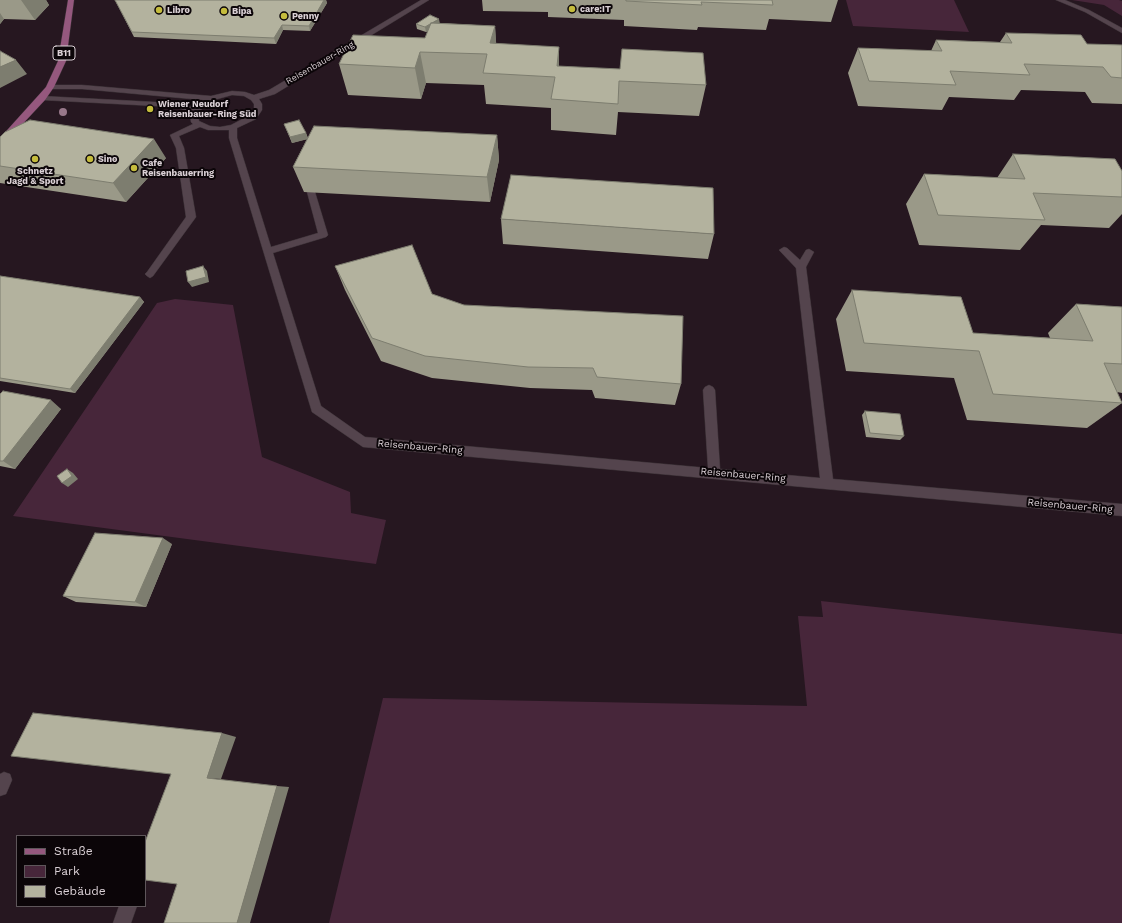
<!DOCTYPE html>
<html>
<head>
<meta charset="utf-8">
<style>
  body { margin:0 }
  #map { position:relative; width:1122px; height:923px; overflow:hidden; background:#261720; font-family:"Work Sans",sans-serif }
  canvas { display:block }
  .legend { position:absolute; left:16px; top:835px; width:130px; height:72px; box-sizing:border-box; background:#0b0508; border:1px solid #5e565a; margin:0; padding:5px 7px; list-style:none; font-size:12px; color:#dad0d5 }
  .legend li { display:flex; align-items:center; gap:8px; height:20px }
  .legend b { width:20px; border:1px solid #5e565a }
</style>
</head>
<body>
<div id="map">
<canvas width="1122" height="923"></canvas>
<ul class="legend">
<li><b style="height:5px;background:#95587e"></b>Straße</li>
<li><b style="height:11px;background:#47263a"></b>Park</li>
<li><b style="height:11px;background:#b3b29e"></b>Gebäude</li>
</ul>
</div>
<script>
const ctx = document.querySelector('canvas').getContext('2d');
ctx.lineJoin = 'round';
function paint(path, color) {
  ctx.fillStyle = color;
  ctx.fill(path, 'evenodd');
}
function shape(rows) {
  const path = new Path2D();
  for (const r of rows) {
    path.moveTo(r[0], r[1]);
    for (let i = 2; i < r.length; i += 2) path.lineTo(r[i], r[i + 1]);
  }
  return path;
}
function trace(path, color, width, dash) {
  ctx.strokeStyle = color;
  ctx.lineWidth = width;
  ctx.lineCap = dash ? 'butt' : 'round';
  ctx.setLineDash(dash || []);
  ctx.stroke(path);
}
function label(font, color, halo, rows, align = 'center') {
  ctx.font = font + ' "Work Sans",sans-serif';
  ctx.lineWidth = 4;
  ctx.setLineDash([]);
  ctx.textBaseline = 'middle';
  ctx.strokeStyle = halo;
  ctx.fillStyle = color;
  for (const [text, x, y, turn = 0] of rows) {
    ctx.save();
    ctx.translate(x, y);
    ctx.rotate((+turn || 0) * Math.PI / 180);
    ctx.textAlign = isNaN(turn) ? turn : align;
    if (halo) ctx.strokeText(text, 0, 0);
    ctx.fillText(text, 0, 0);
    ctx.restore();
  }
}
const green = shape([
  [846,0,954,0,969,32,853,26],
  [1072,0,1119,0,1122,1,1122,16,1104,5],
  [175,299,233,305,262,457,350,492,351,513,386,520,376,564,13,516,157,303],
  [821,601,1122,634,1122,923,329,923,383,698,807,706,798,616,823,617]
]);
const minor = shape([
  [421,0,429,0,275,94,259,99,262,104,262,110,256,119,237,128,237,138,271,247,318,233,307,192,311,189,315,192,328,235,326,237,273,253,321,406,365,437,708,468,703,390,705,387,709,385,713,387,715,390,720,469,820,478,796,268,779,250,784,247,787,248,800,260,806,250,809,249,814,252,806,267,833,479,1122,504,1122,516,363,447,312,412,229,138,229,130,208,130,200,127,179,136,184,148,196,217,153,276,150,278,147,276,145,274,147,272,186,217,176,148,170,135,193,124,191,122,190,114,192,112,174,107,42,100,38,98,42,96,174,103,195,107,203,100,82,89,47,89,46,87,50,85,82,85,211,96,232,91,245,92,254,95,269,90,421,0],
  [232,95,244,96,251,100,254,104,254,110,250,115,231,125,220,127,210,126,199,121,198,114,204,106,214,100,232,95],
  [1056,0,1065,0,1089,10,1122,28,1122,33,1085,12,1056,0],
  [4,772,10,774,12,780,6,794,0,796,0,774,4,772],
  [119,906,137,906,131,923,113,923,119,906]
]);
const major = shape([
  [68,0,74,0,66,61,54,87,45,100,3,145,0,146,0,138,46,87,58,61,68,0]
]);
const trees = [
  [63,112]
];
const wall = shape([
  [0,0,46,0,49,5,35,20,4,19,0,24],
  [115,0,326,0,327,3,310,31,283,30,276,44,134,37],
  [482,0,838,0,831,22,769,19,766,30,698,27,697,30,624,26,624,20,548,17,548,12,483,11],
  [439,23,495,26,496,44,559,47,559,66,706,85,699,116,618,112,616,135,551,130,551,108,486,104,484,85,426,83,421,99,348,95,339,64,425,38,428,31,426,32,417,29,416,24],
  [1006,33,1087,44,1122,45,1122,104,1092,103,1085,92,1021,90,1014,100,949,97,942,110,858,106,848,73,858,48,931,51,936,40,1000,42],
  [284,124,306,133,308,138,497,135,499,160,490,202,304,192,293,167,307,139,292,143],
  [0,137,166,158,126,202,0,183],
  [1013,154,1122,171,1122,214,1109,228,1041,225,1020,250,919,245,906,204,924,174,997,178],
  [501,219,714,234,708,259,503,244],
  [335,266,432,294,681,384,675,405,595,398,592,390,530,388,432,378,381,361,345,290],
  [0,276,140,297,144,302,75,393,0,381],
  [852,290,973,333,1050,338,1048,333,1076,304,1122,307,1122,393,1117,392,1122,403,1087,428,967,420,954,378,846,371,836,319],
  [0,394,61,409,15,469,0,466],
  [865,411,904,436,900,440,866,437,862,415],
  [172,544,146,607,76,602,63,596]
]);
const shadedWall = shape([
  [21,0,46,0,49,5,35,20],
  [324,0,326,0,327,3,310,31,309,26],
  [0,13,4,19,0,24],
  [439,19,440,24,426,32,425,27],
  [282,25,283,30,276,44,274,38],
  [495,26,497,56,490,43],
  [559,47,559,78,557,66],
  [420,52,426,83,421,99,415,68],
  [16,60,27,74,0,88,0,67],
  [306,133,308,139,292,143,290,137],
  [497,135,499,160,490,202,487,177],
  [154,139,166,158,126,202,113,183],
  [203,266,207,271,209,282,192,287,188,282],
  [140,297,144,302,75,393,70,389],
  [51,400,61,409,15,469,3,461],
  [67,469,73,473,78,479,68,487,62,483],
  [163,538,172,544,146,607,135,602],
  [222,733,236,737,221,779,207,778],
  [277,786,289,787,250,923,237,923]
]);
const building = shape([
  [115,0,324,0,309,26,282,25,274,38,132,32,115,0],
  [626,0,772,0,773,5,701,2,702,5,626,1,626,0],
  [430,15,439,19,432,23,431,23,430,24,425,27,416,24,430,15],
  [431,23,495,26,490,43,559,47,557,66,620,69,622,49,703,53,706,85,619,81,618,104,551,99,555,77,483,73,487,54,420,52,415,68,339,64,353,35,425,38,431,23],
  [1006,33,1081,35,1087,44,1122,45,1122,78,1111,77,1103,67,1024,64,1030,75,950,71,956,85,869,81,858,48,942,51,936,40,1012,43,1006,33],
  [0,51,16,60,0,67,0,51],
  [30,120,154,139,113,183,0,166,0,137,5,132,30,120],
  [299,120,306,133,290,137,284,124,299,120],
  [314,126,497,135,487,177,293,167,314,126],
  [1013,154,1115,159,1122,171,1122,197,1033,193,1045,220,938,215,924,174,1025,179,1013,154],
  [511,175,713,188,714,234,501,219,511,175],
  [412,245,432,294,464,305,683,316,681,384,597,377,593,368,528,367,425,356,372,338,335,266,412,245],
  [203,266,206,277,188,282,186,271,203,266],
  [0,276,140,297,70,389,0,378,0,276],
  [852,290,961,297,973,333,1093,341,1076,304,1122,307,1122,364,1104,363,1122,403,993,394,979,351,864,343,852,290],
  [3,391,51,400,3,461,0,461,0,394,3,391],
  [865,411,900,414,904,436,870,433,865,411],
  [67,469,72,476,62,483,57,476,67,469],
  [95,533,163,538,135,602,63,596,95,533],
  [33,713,222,733,207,778,277,786,237,923,164,923,177,884,145,880,145,842,171,774,11,756,33,713]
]);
const markers = [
  [572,9,4,"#c5bc3d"],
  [159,10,4,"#c5bc3d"],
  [224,11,4,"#c5bc3d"],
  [284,16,4,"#c5bc3d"],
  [150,109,4,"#c5bc3d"],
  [35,159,4,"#c5bc3d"],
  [90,159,4,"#c5bc3d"],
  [134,168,4,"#c5bc3d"]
];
const farPoinames = [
  ["care:IT",580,9],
  ["Libro",167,10],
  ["Bipa",232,11],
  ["Penny",292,16],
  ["Wiener Neudorf",158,104],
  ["Reisenbauer-Ring Süd",158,114],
  ["Sino",98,159],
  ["Cafe",142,163],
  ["Reisenbauerring",142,173],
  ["Schnetz",35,171,"center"],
  ["Jagd & Sport",35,181,"center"]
];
const shields = [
  [64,53,22]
];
const shieldNames = [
  ["B11",64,53]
];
const farStreetnames = [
  ["Reisenbauer-Ring",320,63,-30]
];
const streetNames = [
  ["Reisenbauer-Ring",420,447,5],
  ["Reisenbauer-Ring",743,475,5],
  ["Reisenbauer-Ring",1070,506,5]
];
paint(green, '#47263a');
trace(minor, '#3b3136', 1);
trace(major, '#3b3136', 1);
paint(minor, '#54444d');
paint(major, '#95587e');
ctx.fillStyle = '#98788a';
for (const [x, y] of trees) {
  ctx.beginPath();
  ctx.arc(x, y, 4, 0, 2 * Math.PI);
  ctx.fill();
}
paint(wall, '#9a9988');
paint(shadedWall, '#7d7d6f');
paint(building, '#b3b29e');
trace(building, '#7d7d6f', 1);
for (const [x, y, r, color] of markers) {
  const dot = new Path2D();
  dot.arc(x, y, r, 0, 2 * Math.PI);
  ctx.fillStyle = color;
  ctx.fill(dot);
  trace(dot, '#0b0508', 1.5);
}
label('bold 9px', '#dad0d5', '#0b0508', farPoinames, 'left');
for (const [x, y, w] of shields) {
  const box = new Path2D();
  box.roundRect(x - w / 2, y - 7, w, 14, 3);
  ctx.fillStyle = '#0b0508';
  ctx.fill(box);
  trace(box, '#dad0d5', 1);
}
label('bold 9px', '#dad0d5', null, shieldNames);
label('9px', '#dad0d5', '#0b0508', farStreetnames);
label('10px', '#dad0d5', '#0b0508', streetNames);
</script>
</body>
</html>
